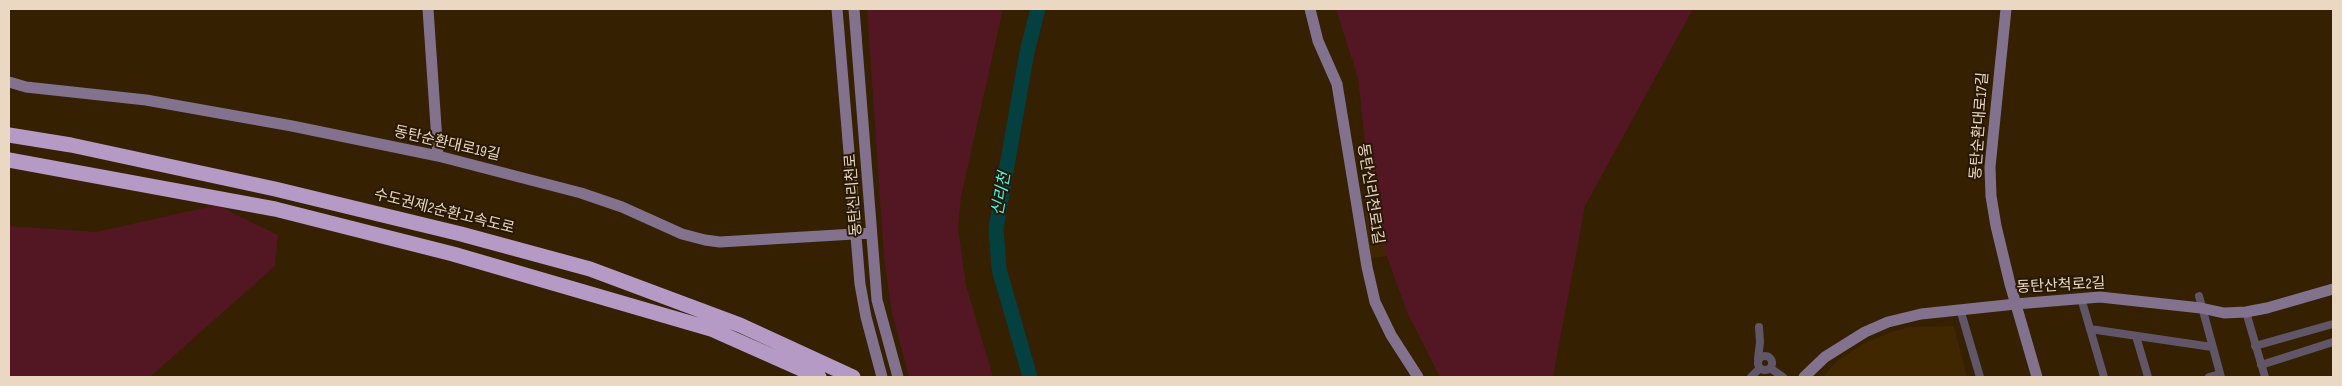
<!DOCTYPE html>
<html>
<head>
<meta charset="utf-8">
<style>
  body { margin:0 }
  #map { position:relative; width:2342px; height:386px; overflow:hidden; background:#352001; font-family:"Sofia Sans Condensed",sans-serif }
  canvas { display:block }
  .frame { position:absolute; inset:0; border:10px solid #ead8c3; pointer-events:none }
</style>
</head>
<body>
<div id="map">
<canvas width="2342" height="386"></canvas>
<div class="frame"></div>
</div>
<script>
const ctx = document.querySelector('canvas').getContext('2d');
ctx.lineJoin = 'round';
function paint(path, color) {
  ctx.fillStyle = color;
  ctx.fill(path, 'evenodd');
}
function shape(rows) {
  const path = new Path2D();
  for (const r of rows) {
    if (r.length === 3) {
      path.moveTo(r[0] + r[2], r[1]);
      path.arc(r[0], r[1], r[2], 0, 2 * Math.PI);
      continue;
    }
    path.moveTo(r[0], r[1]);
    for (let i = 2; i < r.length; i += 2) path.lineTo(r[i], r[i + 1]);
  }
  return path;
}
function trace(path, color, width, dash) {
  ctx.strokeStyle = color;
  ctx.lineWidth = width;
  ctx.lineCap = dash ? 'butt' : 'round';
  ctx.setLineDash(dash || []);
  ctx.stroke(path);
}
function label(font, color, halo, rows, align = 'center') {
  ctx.font = font + ' "Sofia Sans Condensed","Noto Sans KR",sans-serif';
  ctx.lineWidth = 4;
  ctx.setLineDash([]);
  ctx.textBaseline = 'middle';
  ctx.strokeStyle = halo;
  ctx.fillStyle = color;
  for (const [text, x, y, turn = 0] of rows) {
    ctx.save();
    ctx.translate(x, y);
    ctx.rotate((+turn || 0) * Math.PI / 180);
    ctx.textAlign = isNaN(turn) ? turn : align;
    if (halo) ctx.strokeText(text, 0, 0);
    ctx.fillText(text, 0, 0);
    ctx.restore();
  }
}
const built = shape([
  [1390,197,1395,255,1370,258,1364,199],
  [1954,326,1967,377,1823,377,1836,362,1863,344,1891,332,1909,327]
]);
const green = shape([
  [867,9,1003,9,961,197,958,227,966,285,993,377,909,377,892,313,884,258],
  [1336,9,1693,9,1585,206,1553,377,1440,377,1407,312,1373,218,1358,78],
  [217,205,278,235,275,266,150,377,9,377,9,226,96,232]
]);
const river = shape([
  [1030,377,999,269,996,228,1027,52,1038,9]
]);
const street = shape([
  [2199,296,2221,377],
  [2081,298,2104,377],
  [1960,309,1980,377],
  [2246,312,2265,377],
  [2090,329,2212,347],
  [2136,336,2148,377],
  [2255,346,2333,324],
  [1765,363,7],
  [1758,359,1760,342,1759,327],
  [2261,365,2333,342],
  [1770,368,1783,377],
  [1751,377,1759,369],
  [2209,377,2220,374]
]);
const secondary = shape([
  [428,9,438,156],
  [837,9,860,284,866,317,882,377],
  [854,9,877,300,898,377],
  [1310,9,1318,41,1337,84,1367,267,1375,302,1391,335,1418,377],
  [2006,9,1990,167,1991,196,1996,226,2010,284,2037,377],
  [9,82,26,87,146,100,292,126,438,156,581,193,622,207,682,234,705,240,720,242,871,233],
  [1804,377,1825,357,1865,332,1888,322,1921,314,2016,304,2100,297,2201,308,2224,313,2246,312,2267,308,2333,289]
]);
const highway = shape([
  [9,135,71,145,275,189,461,234,590,269,740,325,853,377],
  [9,160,275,209,453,254,711,329,819,377]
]);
const streetNames = [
  ["동탄순환대로17길",1980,126,-86],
  ["동탄순환대로19길",447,144,13],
  ["동탄신리천로1길",1370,194,81],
  ["동탄신리천로",854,195,-94],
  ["수도권제2순환고속도로",444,212,14],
  ["동탄산척로2길",2061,286,-3]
];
const waterNames = [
  ["신리천",1002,194,-80]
];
paint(built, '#402700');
paint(green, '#521722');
trace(river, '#04403f', 15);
trace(street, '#615668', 8);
trace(secondary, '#83728e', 11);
trace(highway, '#b59ac5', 15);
label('15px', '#ead8c3', '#271804', streetNames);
label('italic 16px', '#48f4ef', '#271804', waterNames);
</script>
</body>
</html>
